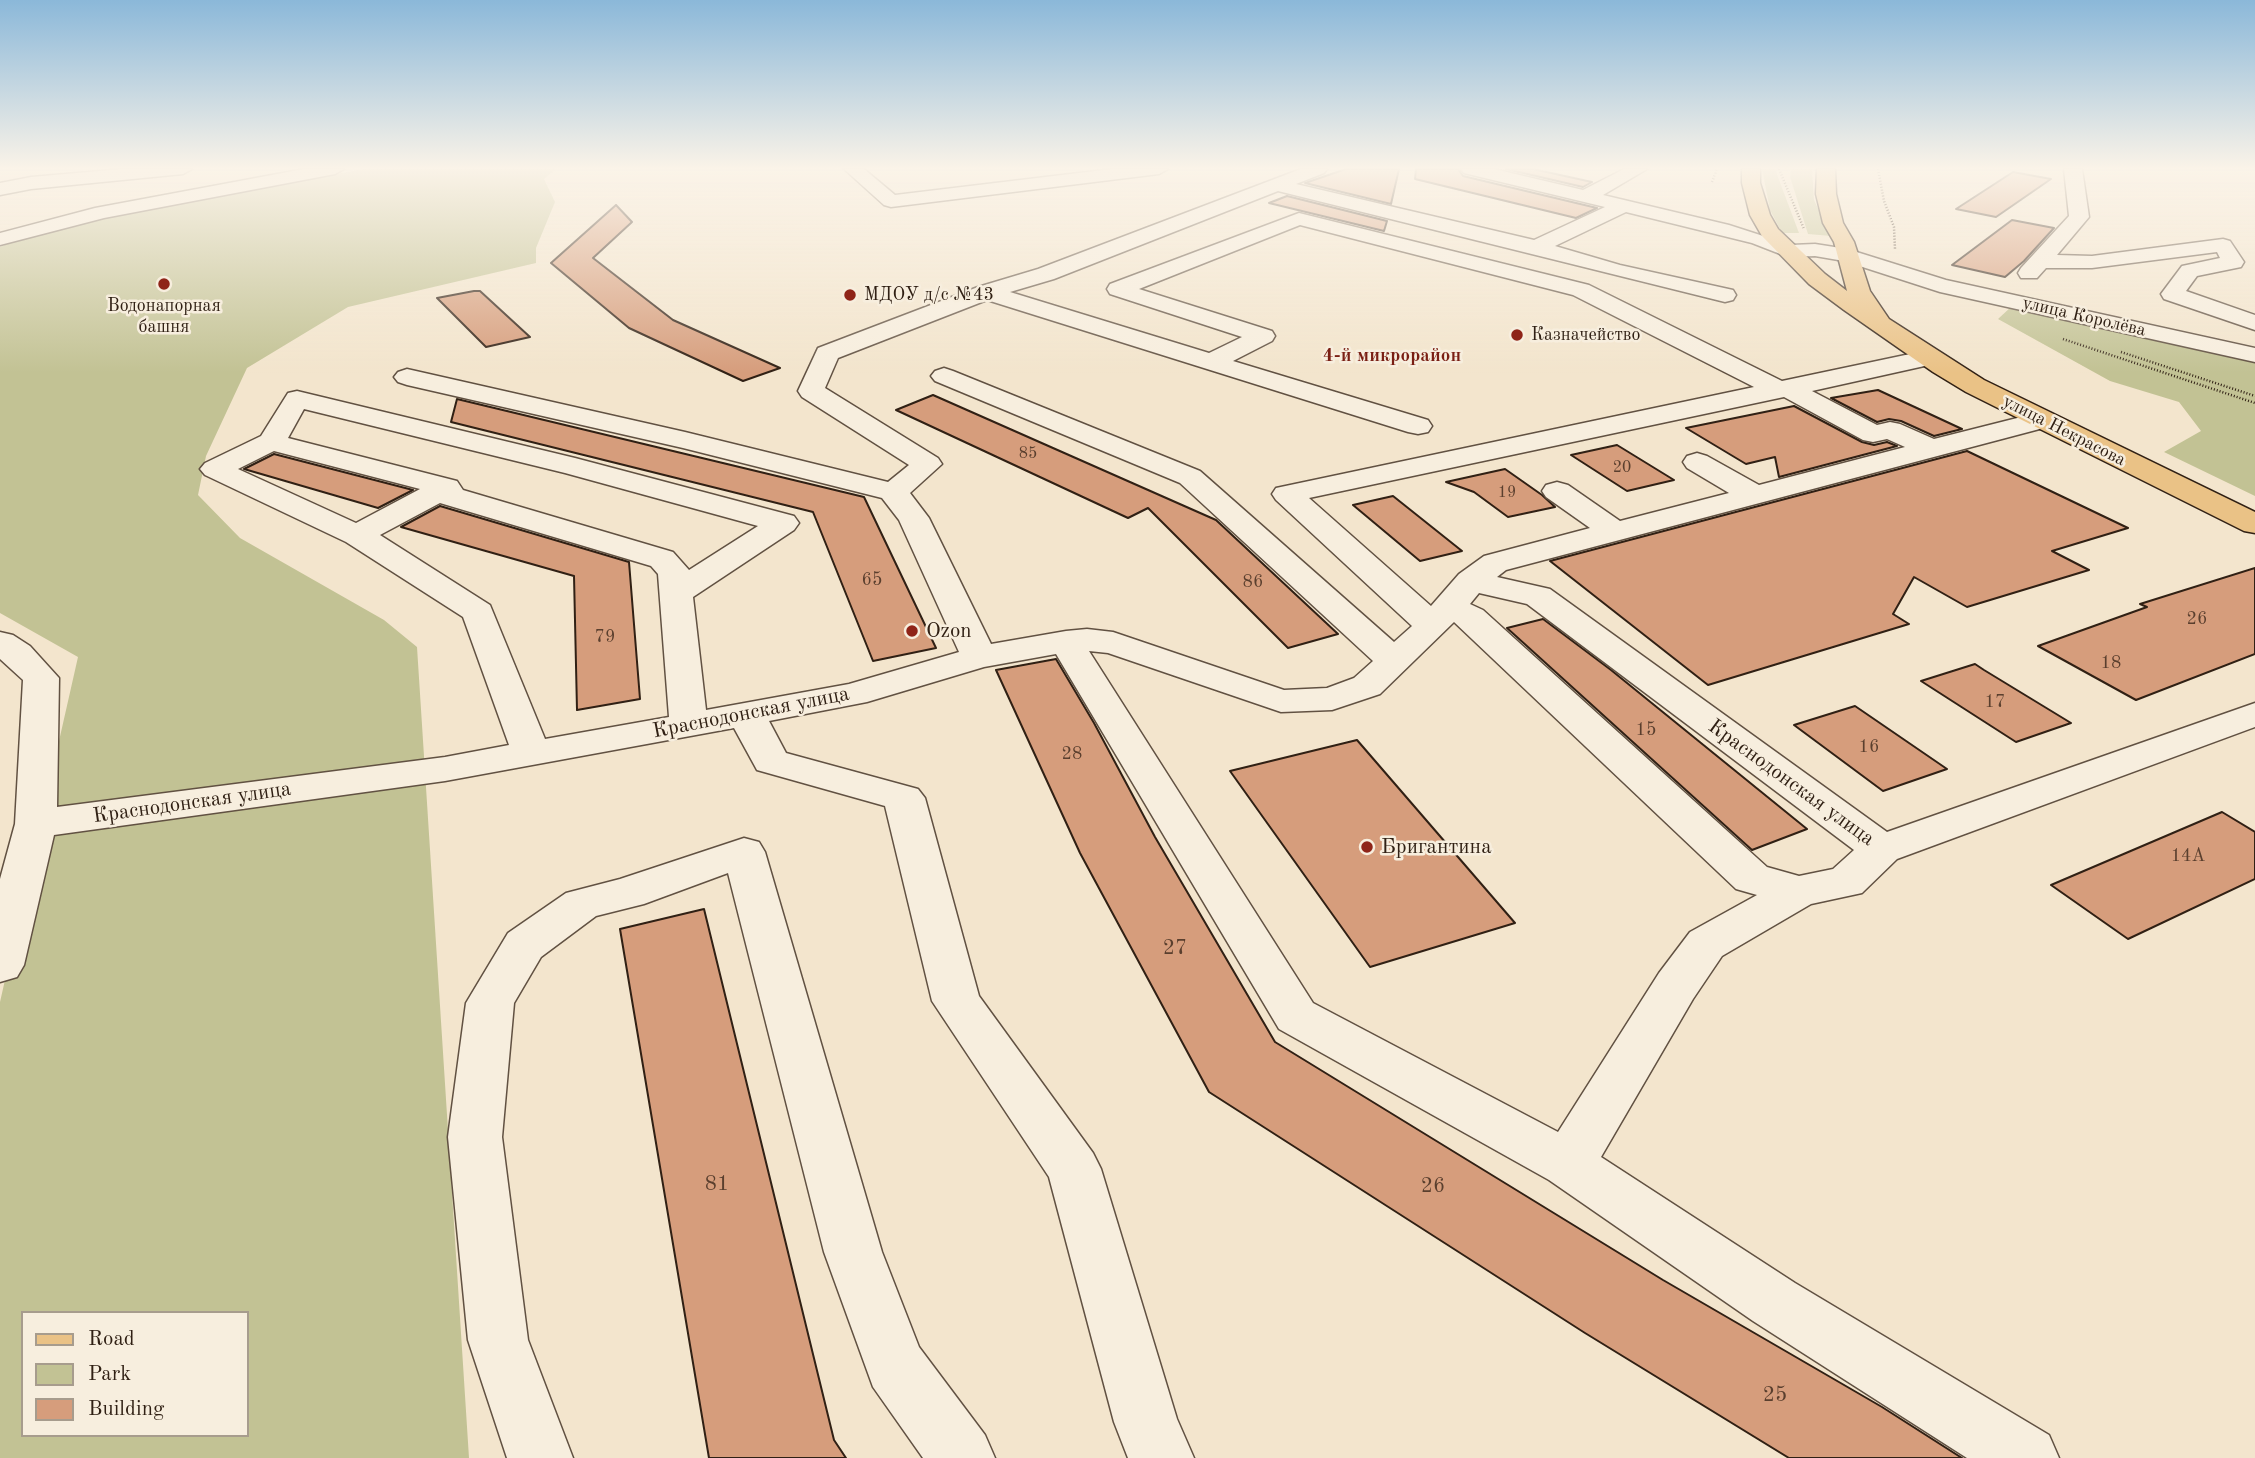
<!DOCTYPE html>
<html>
<head>
<meta charset="utf-8">
<style>
  body { margin:0 }
  #map { position:relative; width:2255px; height:1458px; overflow:hidden; background:#f3e5cd; font-family:"Old Standard TT",serif }
  canvas { display:block }
  .legend { position:absolute; left:21px; top:1311px; width:228px; height:126px; box-sizing:border-box; background:#f7eede; border:2px solid #a79c8d; margin:0; padding:9px 12px; list-style:none; font-size:21px; color:#302014 }
  .legend li { display:flex; align-items:center; gap:14px; height:35px }
  .legend b { width:35px; border:2px solid #a79c8d }
</style>
</head>
<body>
<div id="map">
<canvas width="2255" height="1458"></canvas>
<ul class="legend">
<li><b style="height:9px;background:#eac286"></b>Road</li>
<li><b style="height:19px;background:#c2c294"></b>Park</li>
<li><b style="height:19px;background:#d69d7c"></b>Building</li>
</ul>
</div>
<script>
const ctx = document.querySelector('canvas').getContext('2d');
ctx.lineJoin = 'round';
function paint(path, color) {
  ctx.fillStyle = color;
  ctx.fill(path, 'evenodd');
}
function shape(rows) {
  const path = new Path2D();
  for (const r of rows) {
    path.moveTo(r[0], r[1]);
    for (let i = 2; i < r.length; i += 2) path.lineTo(r[i], r[i + 1]);
  }
  return path;
}
function trace(path, color, width, dash) {
  ctx.strokeStyle = color;
  ctx.lineWidth = width;
  ctx.lineCap = dash ? 'butt' : 'round';
  ctx.setLineDash(dash || []);
  ctx.stroke(path);
}
function label(font, color, halo, rows, align = 'center') {
  ctx.font = font + ' "Old Standard TT",serif';
  ctx.lineWidth = 5;
  ctx.setLineDash([]);
  ctx.textBaseline = 'middle';
  ctx.strokeStyle = halo;
  ctx.fillStyle = color;
  for (const [text, x, y, turn = 0] of rows) {
    ctx.save();
    ctx.translate(x, y);
    ctx.rotate((+turn || 0) * Math.PI / 180);
    ctx.textAlign = isNaN(turn) ? turn : align;
    if (halo) ctx.strokeText(text, 0, 0);
    ctx.fillText(text, 0, 0);
    ctx.restore();
  }
}
const green = shape([
  [364,169,556,169,544,179,555,202,536,248,536,263,348,307,247,368,206,456,198,495,240,538,384,620,417,647,469,1458,0,1458,0,1002,78,657,0,613,0,247,22,238,160,205],
  [23,1313,247,1313,247,1435,23,1435],
  [1762,169,1775,169,1799,233,1782,233,1770,210],
  [1791,169,1812,169,1814,200,1831,236,1808,234,1790,177],
  [2012,306,2255,362,2255,496,2164,452,2201,431,2179,402,2110,381,1998,319]
]);
const building = shape([
  [1346,169,1399,169,1391,204,1305,183,1346,169],
  [1416,169,1458,169,1463,176,1597,208,1576,218,1415,179,1416,169],
  [1506,169,1533,169,1592,182,1583,187,1506,169],
  [2013,172,2051,179,1996,217,1956,209,2013,172],
  [1287,196,1387,221,1384,231,1269,203,1287,196],
  [616,205,632,222,593,258,673,320,780,368,743,381,629,328,551,263,616,205],
  [2012,220,2054,228,2024,261,2005,277,1952,265,2012,220],
  [474,291,480,291,530,337,486,347,437,298,474,291],
  [1878,390,1962,429,1934,436,1901,421,1889,419,1877,422,1831,398,1878,390],
  [933,395,1216,520,1338,634,1288,648,1148,508,1128,518,896,410,933,395],
  [457,399,864,497,936,648,873,661,813,512,451,422,457,399],
  [1794,406,1862,442,1874,445,1887,442,1897,446,1779,477,1775,457,1746,464,1686,428,1794,406],
  [1617,445,1674,480,1627,491,1571,455,1617,445],
  [1967,451,2128,528,2052,551,2089,570,1967,607,1914,577,1893,614,1909,624,1708,685,1550,561,1967,451],
  [274,454,413,490,378,508,244,469,274,454],
  [1505,469,1542,495,1555,507,1508,517,1474,492,1446,482,1505,469],
  [1393,496,1462,551,1420,561,1353,505,1393,496],
  [440,506,629,562,640,699,577,710,574,576,401,527,440,506],
  [2255,568,2255,654,2136,700,2038,646,2147,607,2140,604,2255,568],
  [1543,619,1611,670,1807,829,1752,850,1507,628,1543,619],
  [1056,659,1094,723,1155,837,1275,1042,1663,1280,1882,1407,1962,1458,1789,1458,1585,1333,1209,1092,1080,853,996,670,1056,659],
  [1975,664,1984,670,2071,723,2016,742,1921,681,1975,664],
  [1855,706,1947,769,1883,791,1794,725,1855,706],
  [1357,740,1515,923,1370,967,1230,771,1357,740],
  [2222,812,2255,832,2255,879,2128,939,2051,885,2222,812],
  [704,909,834,1440,846,1458,709,1458,620,929,704,909]
]);
const path = shape([
  [1779,169,1804,229],
  [1878,169,1884,201,1894,227,1895,249],
  [1712,182,1717,169],
  [2063,339,2255,403],
  [2121,352,2255,396]
]);
const minor = shape([
  [122,169,192,169,183,174,31,189,0,195,0,183,31,177,122,169],
  [304,169,344,169,335,174,104,218,0,245,0,233,95,208,304,169],
  [844,169,864,169,895,195,1112,169,1168,169,1159,174,891,207,884,205,844,169],
  [1301,169,1327,169,1324,173,1296,184,1534,240,1605,207,1464,173,1461,169,1494,169,1583,190,1624,169,1647,169,1603,195,1729,225,1791,245,1815,244,1847,249,1946,280,2255,348,2255,362,1940,292,1844,261,1815,256,1788,257,1752,243,1626,212,1555,246,1620,265,1733,290,1736,295,1733,300,1725,302,1278,191,1054,279,1010,292,1209,353,1242,337,1110,294,1107,289,1110,284,1299,213,1589,285,1782,381,1929,350,1938,353,1942,358,1938,363,1812,391,1877,425,1890,422,1900,424,1934,439,2041,412,2051,414,2055,420,2051,426,1506,570,1497,577,1550,589,1887,832,2255,703,2255,727,1897,859,1862,893,1811,904,1722,956,1693,999,1601,1157,1795,1283,2049,1435,2059,1458,1967,1458,1753,1321,1549,1180,1279,1029,1056,654,984,667,867,702,769,721,786,753,918,789,925,798,979,996,1093,1153,1101,1169,1177,1419,1194,1458,1128,1458,1114,1422,1049,1177,932,1001,885,806,757,770,734,728,445,781,54,835,24,965,17,977,0,982,0,879,15,824,23,680,0,659,0,632,13,635,30,646,59,678,57,807,445,757,509,745,463,617,346,542,205,475,200,469,205,463,261,436,288,393,297,391,575,458,794,516,799,523,794,530,693,597,706,710,849,684,959,652,899,520,882,498,683,448,407,385,398,382,394,377,398,372,407,369,685,432,888,482,909,465,802,397,798,391,818,348,978,287,1038,269,1301,169],
  [1300,225,1573,295,1754,387,1276,488,1272,494,1276,500,1412,626,1394,642,1200,471,953,371,944,368,935,371,931,376,935,381,1180,483,1373,661,1354,678,1327,688,1284,690,1113,632,1087,629,1066,631,991,644,929,518,910,493,942,464,938,458,825,388,838,358,987,300,1408,432,1418,434,1428,432,1432,426,1428,420,1233,361,1272,341,1275,336,1272,331,1139,289,1300,225],
  [1784,397,1863,440,1873,442,1887,439,1905,447,1759,485,1707,456,1697,453,1687,456,1683,462,1687,468,1729,493,1620,521,1568,485,1557,482,1546,485,1542,491,1546,497,1590,528,1484,556,1459,574,1431,606,1309,498,1784,397],
  [304,409,565,473,758,526,689,570,673,552,463,490,457,481,288,438,304,409],
  [274,451,420,489,356,523,238,469,274,451],
  [440,503,651,566,658,574,669,717,545,739,490,605,380,535,440,503],
  [1479,593,1527,604,1854,850,1833,869,1799,876,1767,867,1483,610,1470,604,1479,593],
  [1454,622,1736,889,1757,895,1690,932,1659,973,1558,1132,1313,1003,1089,651,1108,653,1281,712,1332,710,1380,694,1454,622],
  [2064,169,2082,169,2089,217,2057,255,2092,256,2223,239,2230,241,2244,262,2241,267,2197,276,2186,291,2255,315,2255,330,2164,299,2161,294,2182,266,2220,258,2217,252,2092,268,2046,268,2037,278,2021,278,2018,273,2021,268,2069,216,2064,169],
  [744,838,759,842,765,852,882,1252,919,1347,985,1435,995,1458,923,1458,873,1387,824,1252,728,873,644,904,596,916,541,957,514,1003,502,1137,528,1340,573,1458,507,1458,468,1340,448,1137,466,1003,508,933,566,893,620,879,744,838]
]);
const major = shape([
  [1742,169,1760,169,1760,183,1770,215,1778,229,1825,274,1847,291,1834,242,1823,223,1816,194,1817,169,1835,169,1836,194,1843,223,1854,242,1870,291,1889,319,1984,380,2255,512,2255,533,2244,531,1966,392,1933,372,1844,310,1809,284,1762,236,1750,215,1742,183,1742,169]
]);
const markers = [
  [164,284,7,"#8f2418"],
  [850,295,7,"#8f2418"],
  [1517,335,7,"#8f2418"],
  [912,631,7,"#8f2418"],
  [1367,847,7,"#8f2418"]
];
const farNumbernames = [
  ["85",1028,454],
  ["20",1622,468],
  ["19",1507,493]
];
const farPoinames = [
  ["МДОУ д/с №43",864,295],
  ["Водонапорная",164,306,"center"],
  ["башня",164,327,"center"],
  ["Казначейство",1531,335]
];
const farStreetnames = [
  ["улица Королёва",2084,317,13],
  ["улица Некрасова",2064,431,27]
];
const numberNames = [
  ["65",872,580],
  ["86",1253,582],
  ["26",2197,619],
  ["79",605,637],
  ["18",2111,663],
  ["17",1995,702],
  ["15",1646,730],
  ["16",1869,747],
  ["28",1072,754],
  ["14А",2188,856]
];
const farNeighbourhoodnames = [
  ["4-й микрорайон",1392,356]
];
const poiNames = [
  ["Ozon",926,631],
  ["Бригантина",1381,847]
];
const streetNames = [
  ["Краснодонская улица",751,713,-11],
  ["Краснодонская улица",1791,783,36],
  ["Краснодонская улица",192,803,-8]
];
const nearNumbernames = [
  ["27",1175,948],
  ["81",717,1184],
  ["26",1433,1186],
  ["25",1775,1395]
];
paint(green, '#c2c294');
paint(building, '#d69d7c');
trace(building, '#302014', 2);
trace(minor, '#615142', 3);
trace(major, '#302014', 3);
trace(path, '#302014', 2.5, [1, 2]);
paint(minor, '#f7eede');
paint(major, '#eac286');
const sky = ctx.createLinearGradient(0, 0, 0, 373);
sky.addColorStop(0, '#8bb8d9');
sky.addColorStop(0.45, '#faf3e8');
sky.addColorStop(1, '#faf3e800');
ctx.fillStyle = sky;
ctx.fillRect(0, 0, 2255, 373);
for (const [x, y, r, color] of markers) {
  const dot = new Path2D();
  dot.arc(x, y, r, 0, 2 * Math.PI);
  ctx.fillStyle = color;
  ctx.fill(dot);
  trace(dot, '#f7eede', 2.5);
}
label('16px', '#5a3f2e', null, farNumbernames);
label('18px', '#302014', '#f7eede', farPoinames, 'left');
label('18px', '#302014', '#f7eede', farStreetnames);
label('18px', '#5a3f2e', null, numberNames);
label('bold 19px', '#7a1f14', '#f7eede', farNeighbourhoodnames);
label('21px', '#302014', '#f7eede', poiNames, 'left');
label('21px', '#302014', '#f7eede', streetNames);
label('21px', '#5a3f2e', null, nearNumbernames);
</script>
</body>
</html>
